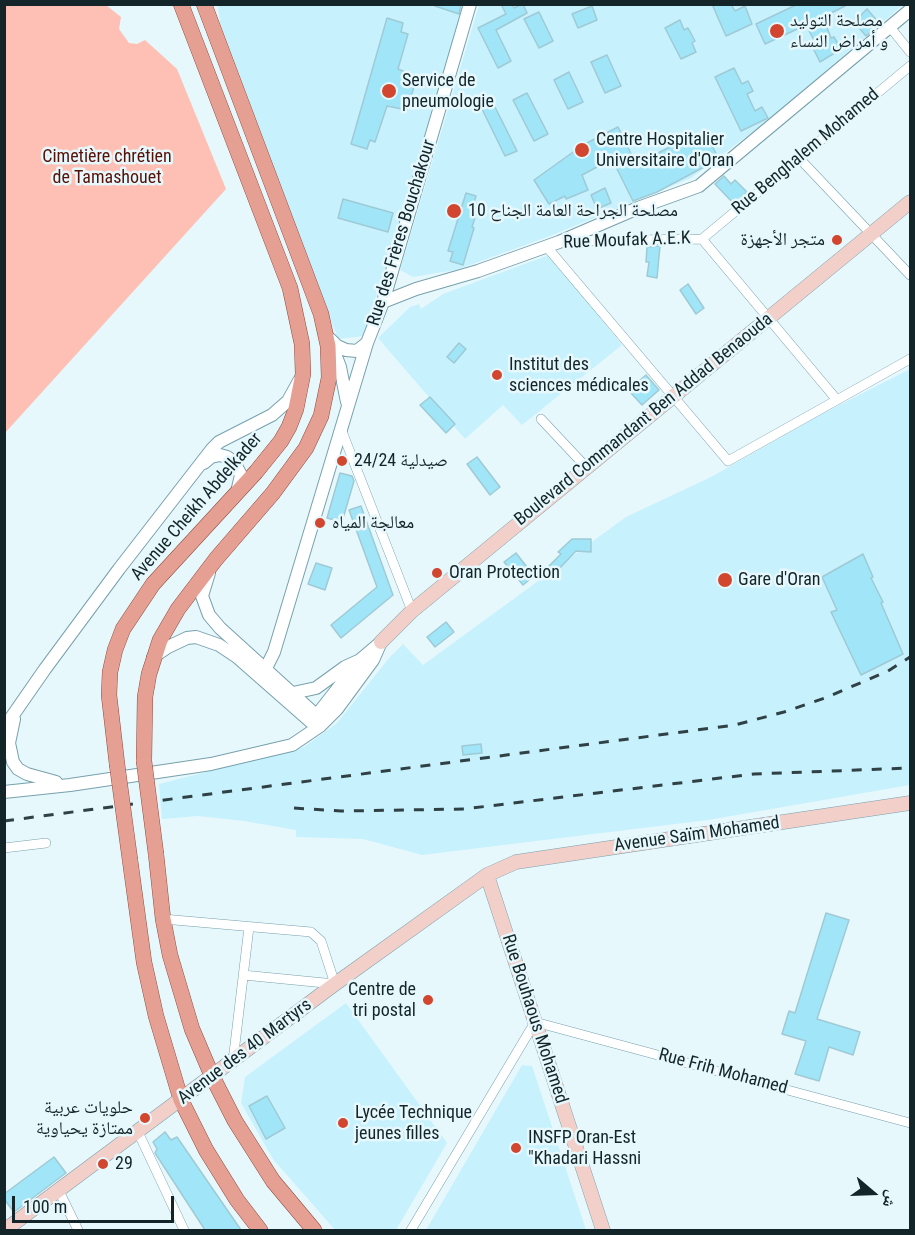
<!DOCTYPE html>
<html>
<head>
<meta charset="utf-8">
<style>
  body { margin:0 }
  #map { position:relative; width:915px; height:1235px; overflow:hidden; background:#e7f8fd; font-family:"Roboto Condensed","Noto Naskh Arabic",sans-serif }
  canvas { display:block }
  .frame { position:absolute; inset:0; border:6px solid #142529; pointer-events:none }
  .north { position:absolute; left:843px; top:1163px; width:60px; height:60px; -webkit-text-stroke:4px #e7f8fd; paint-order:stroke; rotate:109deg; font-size:16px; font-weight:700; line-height:24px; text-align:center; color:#142529 }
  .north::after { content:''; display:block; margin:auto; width:21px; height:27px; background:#142529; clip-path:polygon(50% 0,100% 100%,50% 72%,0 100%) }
  .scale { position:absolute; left:12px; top:1196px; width:162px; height:27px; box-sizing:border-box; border:3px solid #142529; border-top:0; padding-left:8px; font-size:18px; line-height:21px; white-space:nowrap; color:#142529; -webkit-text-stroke:4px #e7f8fd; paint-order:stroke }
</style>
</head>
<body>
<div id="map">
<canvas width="915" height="1235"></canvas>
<div class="frame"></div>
<div class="north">ش</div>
<div class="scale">100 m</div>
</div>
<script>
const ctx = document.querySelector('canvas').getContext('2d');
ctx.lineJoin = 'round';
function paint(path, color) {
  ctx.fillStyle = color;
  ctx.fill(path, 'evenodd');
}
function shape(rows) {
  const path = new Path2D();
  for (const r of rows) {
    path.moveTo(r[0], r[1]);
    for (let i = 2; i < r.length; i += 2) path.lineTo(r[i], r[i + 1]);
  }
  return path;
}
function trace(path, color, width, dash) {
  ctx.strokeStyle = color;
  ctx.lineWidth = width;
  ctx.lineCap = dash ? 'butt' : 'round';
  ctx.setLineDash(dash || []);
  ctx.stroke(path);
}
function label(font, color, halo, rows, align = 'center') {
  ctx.font = font + ' "Roboto Condensed","Noto Naskh Arabic",sans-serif';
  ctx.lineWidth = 5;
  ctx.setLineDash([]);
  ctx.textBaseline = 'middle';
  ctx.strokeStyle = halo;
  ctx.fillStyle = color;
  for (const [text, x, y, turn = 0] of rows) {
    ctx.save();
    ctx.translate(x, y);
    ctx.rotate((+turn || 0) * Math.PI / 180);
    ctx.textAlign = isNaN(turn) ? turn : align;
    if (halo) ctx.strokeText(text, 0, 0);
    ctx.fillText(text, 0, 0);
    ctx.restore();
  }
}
const built = shape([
  [218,5,466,5,364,336,338,339,220,23],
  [479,5,903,5,766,122,691,178,550,236,456,270,413,277,400,270],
  [549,255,622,345,522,425,503,405,465,439,378,338,410,307,419,304,421,309,443,294],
  [910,369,910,785,708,820,422,855,363,839,296,837,296,830,244,821,198,816,162,819,159,784,304,747,337,723,389,658,403,644,423,665,626,517,711,477,820,415],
  [346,1003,447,1143,396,1230,335,1230,273,1159,241,1103,245,1077],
  [522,1065,532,1066,586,1230,426,1230]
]);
const green = shape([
  [5,4,106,5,121,17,119,29,129,43,137,44,145,40,177,69,226,189,5,433]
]);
const building = shape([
  [435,4,461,4,459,14,435,6,435,4],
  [501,4,512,4,514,8,523,4,527,13,496,30,511,61,498,68,478,28,506,14,501,4],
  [712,4,731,4,735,11,745,6,752,24,726,36,712,4],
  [798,4,849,4,823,17,831,38,834,37,841,49,820,62,813,48,817,46,806,25,765,44,756,24,798,4],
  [592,6,597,20,578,28,572,14,592,6],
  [867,9,880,24,866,36,854,22,867,9],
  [539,12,553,41,539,48,524,19,539,12],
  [387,18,403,23,401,32,408,34,398,69,417,77,407,110,387,106,375,142,370,140,367,149,351,144,387,18],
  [680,20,684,30,688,28,695,41,692,43,696,52,681,59,665,28,680,20],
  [607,55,621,86,605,93,591,62,607,55],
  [734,68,742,84,748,81,753,91,747,94,755,111,762,107,768,118,741,131,715,77,734,68],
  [569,72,583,102,568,109,554,80,569,72],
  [527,93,548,134,534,141,513,100,527,93],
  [493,103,517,151,505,156,482,109,493,103],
  [618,127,636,164,694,135,699,143,708,138,719,159,657,192,633,201,612,159,582,175,588,190,566,199,565,196,549,204,534,180,583,145,618,127],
  [724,176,731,184,735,180,747,192,734,204,715,184,724,176],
  [605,188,611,203,597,209,591,195,605,188],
  [466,193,476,196,474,203,479,205,472,227,474,228,463,265,450,261,453,252,448,251,466,193],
  [343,199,393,213,388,232,338,218,343,199],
  [660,246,657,278,647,276,649,262,646,262,647,247,660,246],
  [688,284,704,308,696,314,680,290,688,284],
  [459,343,466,349,454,363,447,357,459,343],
  [646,375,659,390,642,405,628,390,646,375],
  [430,397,455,424,446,433,420,405,430,397],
  [477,457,500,487,490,495,467,464,477,457],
  [340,473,352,476,354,481,342,522,327,518,340,473],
  [361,506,393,595,341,638,331,625,377,587,349,510,361,506],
  [572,539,591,539,591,552,576,551,555,573,548,567,561,554,558,552,572,539],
  [516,553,534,576,523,585,504,562,516,553],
  [863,554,873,577,871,578,883,602,881,603,903,654,861,675,831,612,837,610,822,577,863,554],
  [316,563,332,568,325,590,308,584,316,563],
  [446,622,454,632,435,647,427,637,446,622],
  [481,744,482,753,463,755,462,746,481,744],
  [826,913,849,920,817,1019,860,1032,853,1055,829,1047,819,1081,795,1074,806,1041,782,1034,789,1011,795,1013,826,913],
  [267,1096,285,1128,266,1139,249,1106,267,1096],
  [165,1132,171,1140,177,1137,241,1230,205,1230,155,1153,157,1149,153,1142,165,1132],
  [54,1157,66,1173,14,1212,4,1199,4,1194,54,1157]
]);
const minor = shape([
  [890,27,910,52],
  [798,157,910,275],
  [702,239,910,66],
  [702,239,837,400],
  [566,241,702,239],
  [546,246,728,461,910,359],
  [541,419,586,467],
  [341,429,412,611],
  [4,848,46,843],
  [163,919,311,932,321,941,335,984,243,975],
  [233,1061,249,927],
  [138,1132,184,1230],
  [59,1191,78,1230],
  [411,1230,535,1022,910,1123]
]);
const tertiary = shape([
  [383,302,416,289,478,271,559,242,638,208,699,186,910,10],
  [330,339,337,346,346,350,357,351,367,343],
  [330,341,340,367,347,402],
  [204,463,211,457,220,455,227,457,234,462,241,475,237,492],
  [209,573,202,596,209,615,220,628,317,716,320,726],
  [153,657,168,647,187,638,196,637,219,645,237,657,311,722,320,726],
  [261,678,274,652,367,343,383,302,470,4],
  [293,693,316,688,345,667,358,661],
  [14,719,9,743,13,762,18,769,27,774,56,782],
  [313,720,360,660,380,643],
  [4,728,45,669,119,569,212,449,219,442,272,415,288,401,299,381],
  [4,792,70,785,211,764,292,745,320,726,337,709,373,660,381,642]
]);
const secondary = shape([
  [381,642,412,611,910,202],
  [487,875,603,1230],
  [5,1230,335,984,487,875,516,862,910,803]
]);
const primary = shape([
  [144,761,145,697,149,674,160,640,178,609,216,559,273,493,306,448,321,416,329,378,328,346,321,314,204,4],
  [117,764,109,695,110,672,115,650,123,629,153,584,256,472,281,441,289,427,296,409,303,374,302,344,290,288,181,4],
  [156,854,163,919,170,955,192,1029,212,1076,235,1121,273,1181,314,1230],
  [130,860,144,962,156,1016,181,1100,206,1150,237,1200,260,1230]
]);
const rail = shape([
  [294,808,341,811,464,809,754,774,910,768],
  [4,821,735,725,784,712,825,698,888,671,910,657]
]);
const primaryBridge = shape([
  [144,761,156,854],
  [117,764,130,860]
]);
const markers = [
  [777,31,8,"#d2462f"],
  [389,91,8,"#d2462f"],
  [582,150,8,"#d2462f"],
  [454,211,8,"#d2462f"],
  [837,240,6,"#d2462f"],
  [497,375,6,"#d2462f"],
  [342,461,6,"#d2462f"],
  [320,523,6,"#d2462f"],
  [437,573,6,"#d2462f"],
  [725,580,8,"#d2462f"],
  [428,1000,6,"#d2462f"],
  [145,1118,6,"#d2462f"],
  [343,1123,6,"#d2462f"],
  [516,1148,6,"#d2462f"],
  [103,1164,6,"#d2462f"]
];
const poiNames = [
  ["مصلحة التوليد",790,21],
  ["و أمراض النساء",790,42],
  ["Service de",402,81],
  ["pneumologie",402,102],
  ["Centre Hospitalier",596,140],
  ["Universitaire d'Oran",596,161],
  ["مصلحة الجراحة العامة الجناح 10",468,211],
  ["متجر الأجهزة",825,240,"right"],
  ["Institut des",509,365],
  ["sciences médicales",509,386],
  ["صيدلية 24/24",354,461],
  ["معالجة المياه",332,523],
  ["Oran Protection",449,573],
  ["Gare d'Oran",738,580],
  ["Centre de",416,990,"right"],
  ["tri postal",416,1011,"right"],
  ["حلويات عربية",133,1108,"right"],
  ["ممتازة يحياوية",133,1129,"right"],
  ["Lycée Technique",355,1113],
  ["jeunes filles",355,1134],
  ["INSFP Oran-Est",528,1138],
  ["\"Khadari Hassni",528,1159],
  ["29",115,1164]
];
const streetNames = [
  ["Rue Benghalem Mohamed",806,152,-40],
  ["Rue des Frères Bouchakour",402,233,-73],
  ["Rue Moufak A.E.K",627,241,-2],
  ["Boulevard Commandant Ben Addad Benaouda",644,420,-39],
  ["Avenue Cheikh Abdelkader",197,507,-49],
  ["Avenue Saïm Mohamed",697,835,-8],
  ["Rue Bouhaous Mohamed",534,1019,72],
  ["Avenue des 40 Martyrs",245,1052,-37],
  ["Rue Frih Mohamed",723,1072,15]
];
const parkNames = [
  ["Cimetière chrétien",107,157],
  ["de Tamashouet",107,178]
];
paint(built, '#c7f1fd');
paint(green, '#fec0b4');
paint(building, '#a0e6f8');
trace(building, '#9fcad5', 1.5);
trace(minor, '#77a1ac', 10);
trace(tertiary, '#77a1ac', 14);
trace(secondary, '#77a1ac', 15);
trace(primary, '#914b3f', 16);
trace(minor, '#fff', 9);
trace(tertiary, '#fff', 12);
trace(secondary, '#f2cfc9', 14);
trace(primary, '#e6a093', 15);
trace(rail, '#304145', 3, [10, 10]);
trace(primaryBridge, '#914b3f', 16, []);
trace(primaryBridge, '#e6a093', 15);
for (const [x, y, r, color] of markers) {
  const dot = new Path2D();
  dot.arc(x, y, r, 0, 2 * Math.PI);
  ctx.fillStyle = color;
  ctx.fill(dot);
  trace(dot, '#e7f8fd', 2);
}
label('18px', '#142529', '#e7f8fd', poiNames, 'left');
label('18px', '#142529', '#e7f8fd', streetNames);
label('18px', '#561005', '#e7f8fd', parkNames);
</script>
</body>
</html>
